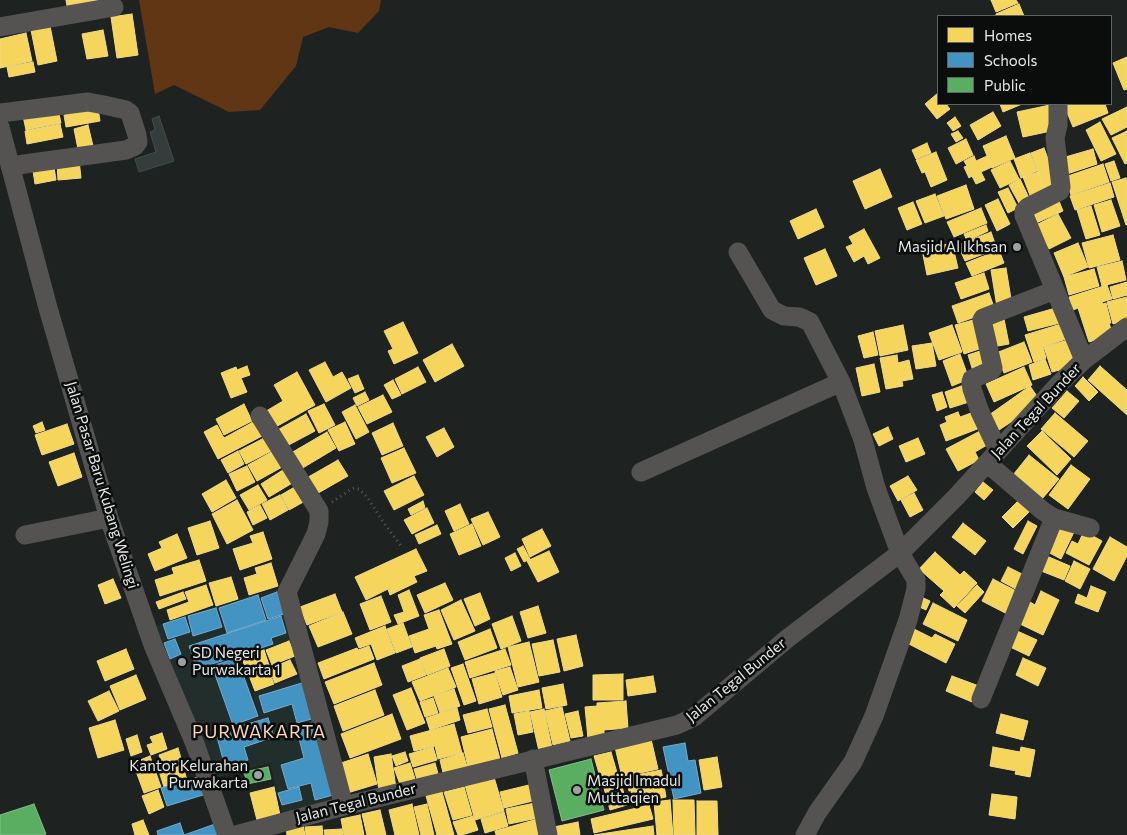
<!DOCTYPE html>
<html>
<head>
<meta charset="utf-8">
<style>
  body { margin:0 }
  #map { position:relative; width:1127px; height:835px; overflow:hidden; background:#1e2322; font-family:Commissioner,sans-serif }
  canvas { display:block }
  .legend { position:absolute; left:937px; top:15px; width:175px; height:90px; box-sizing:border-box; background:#0a0d0c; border:1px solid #606463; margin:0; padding:6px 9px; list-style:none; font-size:15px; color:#e2e7e6 }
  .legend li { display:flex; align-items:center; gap:10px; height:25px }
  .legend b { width:25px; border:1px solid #606463 }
</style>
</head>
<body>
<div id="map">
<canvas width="1127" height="835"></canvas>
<ul class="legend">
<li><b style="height:14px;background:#f6d55c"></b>Homes</li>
<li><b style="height:14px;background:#4393c3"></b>Schools</li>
<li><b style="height:14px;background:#5aae61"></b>Public</li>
</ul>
</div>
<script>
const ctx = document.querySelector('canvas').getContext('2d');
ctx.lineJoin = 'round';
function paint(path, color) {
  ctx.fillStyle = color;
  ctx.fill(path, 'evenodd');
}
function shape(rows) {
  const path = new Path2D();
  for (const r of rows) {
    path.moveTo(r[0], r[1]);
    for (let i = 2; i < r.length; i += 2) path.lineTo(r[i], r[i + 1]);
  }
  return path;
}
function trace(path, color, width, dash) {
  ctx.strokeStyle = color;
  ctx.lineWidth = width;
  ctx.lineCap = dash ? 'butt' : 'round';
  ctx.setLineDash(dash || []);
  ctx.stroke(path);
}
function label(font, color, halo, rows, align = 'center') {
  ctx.font = font + ' Commissioner,sans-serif';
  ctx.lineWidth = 5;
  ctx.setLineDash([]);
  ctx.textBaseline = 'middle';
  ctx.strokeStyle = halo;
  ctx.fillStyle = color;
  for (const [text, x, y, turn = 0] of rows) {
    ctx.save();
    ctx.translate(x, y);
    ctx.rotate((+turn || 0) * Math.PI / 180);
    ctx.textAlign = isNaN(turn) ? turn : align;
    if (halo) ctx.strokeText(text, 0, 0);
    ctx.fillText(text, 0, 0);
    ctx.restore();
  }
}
const built = shape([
  [282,588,297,637,240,657,260,719,253,693,313,672,342,799,282,813,270,763,215,778,202,736,253,721,199,734,155,626,248,596],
  [277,592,284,614,268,619,261,598],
  [258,596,266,619,227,632,219,608],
  [216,608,222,627,193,635,188,616],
  [281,616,286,633,271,638,273,644,197,669,189,646],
  [185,617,190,632,168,639,163,624],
  [237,658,258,716,213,666],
  [305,682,315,718,297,723,292,704,264,712,259,696],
  [268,718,274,737,244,747,248,760,225,767,216,734],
  [296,727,337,794,315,800,311,783,288,789,281,765,304,758],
  [299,787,302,800,282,805,278,793]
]);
const green = shape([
  [139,0,381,0,379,11,358,33,329,27,303,37,296,66,260,110,229,112,174,85,155,94]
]);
const homes = shape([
  [66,0,98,0,99,6,68,12,66,0],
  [991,0,1016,0,1018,3,996,12,991,0],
  [1019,4,1024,16,996,16,996,14,1019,4],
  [132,14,138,55,117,58,111,17,132,14],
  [50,26,57,61,38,65,31,30,50,26],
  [103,30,108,56,87,59,82,34,103,30],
  [26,33,32,61,0,68,0,39,26,33],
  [1127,57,1127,89,1124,90,1113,63,1127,57],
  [33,62,35,72,9,77,7,67,33,62],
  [938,93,938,104,946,104,950,109,937,119,925,104,938,93],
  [1000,104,1022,104,1003,112,1000,104],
  [1066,104,1105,104,1108,113,1073,127,1064,105,1066,104],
  [1050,105,1056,130,1023,137,1017,112,1050,105],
  [1127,107,1127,127,1111,135,1102,119,1127,107],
  [98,108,100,121,66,127,64,115,98,108],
  [58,109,61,123,40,127,38,113,58,109],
  [993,112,1001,126,978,140,970,125,993,112],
  [37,113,40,127,26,130,23,116,37,113],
  [955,117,961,126,953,131,947,123,955,117],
  [1100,122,1116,154,1101,161,1086,130,1100,122],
  [60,124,63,137,27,144,25,131,60,124],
  [88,125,93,146,78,149,74,129,88,125],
  [958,131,963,138,956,142,951,134,958,131],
  [1127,131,1127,163,1125,164,1112,138,1127,131],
  [1006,136,1015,158,992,168,983,146,1006,136],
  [966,139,973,155,956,164,948,148,966,139],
  [927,143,931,153,916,159,912,150,927,143],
  [1044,148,1058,186,1045,191,1031,153,1044,148],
  [1093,149,1097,164,1067,174,1062,158,1093,149],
  [936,152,947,180,931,187,925,172,922,173,916,160,936,152],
  [1030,153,1037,171,1021,178,1014,159,1030,153],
  [974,156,976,161,987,156,992,167,981,172,985,180,976,184,972,176,969,178,964,167,967,166,964,161,974,156],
  [79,160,81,178,58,180,57,162,79,160],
  [53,161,56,180,35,184,32,164,53,161],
  [1010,161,1019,179,1000,188,991,170,1010,161],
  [1114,161,1120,178,1111,181,1105,164,1114,161],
  [1103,164,1109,182,1071,195,1065,177,1103,164],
  [880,169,892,197,865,209,853,181,880,169],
  [1038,172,1046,193,1031,198,1023,177,1038,172],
  [1126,178,1127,182,1127,225,1126,225,1112,182,1126,178],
  [1020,179,1030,200,1020,205,1009,185,1020,179],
  [1110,183,1114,197,1075,210,1070,196,1110,183],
  [966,185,974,209,946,219,937,196,966,185],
  [1008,188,1018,208,1008,213,998,192,1008,188],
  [935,194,944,216,925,223,916,201,935,194],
  [1057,196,1063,211,1036,223,1030,208,1057,196],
  [998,199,1010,224,997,231,985,205,998,199],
  [1111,200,1120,226,1102,232,1094,205,1111,200],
  [913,202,922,224,907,230,898,208,913,202],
  [1091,206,1100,235,1086,239,1077,210,1091,206],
  [981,208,987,223,954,237,947,222,981,208],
  [816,209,824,227,798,239,790,221,816,209],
  [1058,214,1071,238,1049,249,1036,225,1058,214],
  [986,225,988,231,967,241,964,234,986,225],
  [864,229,880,258,868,264,864,256,854,262,846,247,853,244,849,237,864,229],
  [991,232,997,249,965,261,958,245,991,232],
  [1113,235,1120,260,1089,268,1082,243,1113,235],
  [952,243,958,268,927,275,922,250,952,243],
  [1078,243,1088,267,1064,277,1054,253,1078,243],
  [825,249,837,276,816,285,804,258,825,249],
  [999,250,1004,263,972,276,966,263,999,250],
  [1122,261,1126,280,1102,286,1097,267,1122,261],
  [1006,268,1012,305,997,307,991,270,1006,268],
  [1094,269,1099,286,1069,295,1064,277,1094,269],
  [984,273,989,289,961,299,955,283,984,273],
  [1127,282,1127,295,1113,299,1110,287,1127,282],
  [1107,285,1112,299,1102,302,1103,304,1106,303,1111,323,1109,323,1113,335,1089,342,1078,308,1073,310,1069,297,1107,285],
  [989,293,995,310,958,323,952,306,989,293],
  [1127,297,1127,320,1113,324,1107,302,1127,297],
  [1059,307,1064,322,1028,331,1024,317,1059,307],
  [1003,314,1009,344,992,347,987,318,1003,314],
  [977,319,985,347,964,354,955,325,977,319],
  [403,322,418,353,394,364,388,351,393,349,384,331,403,322],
  [1061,324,1066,339,1043,347,1046,358,1034,362,1025,335,1061,324],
  [903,325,908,350,880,356,875,331,903,325],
  [952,325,962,352,939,360,929,333,952,325],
  [873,332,878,355,864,358,858,336,873,332],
  [1071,339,1078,365,1052,372,1044,347,1071,339],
  [1024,342,1032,362,1004,373,996,353,1024,342],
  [932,343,936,366,916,369,912,346,932,343],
  [452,344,464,366,435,382,423,360,452,344],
  [983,350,988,366,973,371,968,355,983,350],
  [960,354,969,379,952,386,943,361,960,354],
  [897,355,898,363,909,360,913,379,902,381,903,386,886,389,880,358,897,355],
  [1045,359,1051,374,1033,380,1029,365,1045,359],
  [325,362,333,377,342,372,351,388,326,402,309,370,325,362],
  [874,364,880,392,862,396,856,368,874,364],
  [247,366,250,375,241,378,247,392,231,398,221,373,236,367,237,370,247,366],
  [1100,366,1127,390,1127,415,1088,380,1100,366],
  [418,367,426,382,402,394,395,379,418,367],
  [1024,367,1032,385,994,402,986,384,1024,367],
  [297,372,315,405,272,429,263,413,283,401,274,385,297,372],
  [358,375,364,389,355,393,348,379,358,375],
  [1083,377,1098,392,1089,401,1075,386,1083,377],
  [393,380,401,395,392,399,384,385,393,380],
  [964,385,969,402,950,408,945,392,964,385],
  [1030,386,1041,402,999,430,989,415,1030,386],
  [1067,391,1079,401,1064,418,1052,408,1067,391],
  [365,392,369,400,357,406,353,398,365,392],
  [942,392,947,407,937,411,932,395,942,392],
  [383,395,392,412,367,424,358,407,383,395],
  [244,404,252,421,224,435,216,419,244,404],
  [324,404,335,425,319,433,308,411,324,404],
  [355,405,369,432,356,439,342,412,355,405],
  [958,412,960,417,974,412,980,428,946,441,940,425,947,422,945,417,958,412],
  [1055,413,1088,441,1074,457,1041,429,1055,413],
  [306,414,315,431,283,448,274,432,306,414],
  [255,421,262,436,218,459,204,432,217,425,224,438,255,421],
  [42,422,45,430,36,433,33,426,42,422],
  [345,422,355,444,339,451,328,430,345,422],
  [393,423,403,446,382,455,372,433,393,423],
  [67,424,74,444,42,455,35,435,67,424],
  [888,427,893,439,879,446,873,434,888,427],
  [444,428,454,447,437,457,426,437,444,428],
  [980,431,987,445,975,452,979,460,958,471,946,449,980,431],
  [1042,431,1071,459,1057,475,1027,446,1042,431],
  [327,432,336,448,301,469,291,453,327,432],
  [266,437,273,450,246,464,239,451,266,437],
  [918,438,925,454,906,462,899,446,918,438],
  [404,448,416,473,392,483,381,458,404,448],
  [275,450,284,466,257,481,248,465,275,450],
  [238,451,244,464,228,473,221,460,238,451],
  [74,453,82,477,58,486,49,462,74,453],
  [1029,455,1059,479,1042,499,1013,475,1029,455],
  [338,460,348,476,313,496,303,480,338,460],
  [1071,465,1090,479,1068,509,1049,495,1071,465],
  [247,466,255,482,237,491,229,474,247,466],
  [286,468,294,482,269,497,261,484,286,468],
  [414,476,424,495,394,510,384,491,414,476],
  [908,476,917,490,898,501,890,486,908,476],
  [226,480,236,498,212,512,202,494,226,480],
  [983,482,993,490,984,500,975,492,983,482],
  [258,485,267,500,249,510,240,495,258,485],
  [298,485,307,500,289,510,281,495,298,485],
  [914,493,923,510,910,517,901,500,914,493],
  [280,495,288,510,270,520,262,504,280,495],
  [1021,498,1032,509,1013,528,1002,517,1021,498],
  [237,500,253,530,227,544,212,514,237,500],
  [423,501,425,508,411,515,408,509,423,501],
  [460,504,469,524,454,531,445,511,460,504],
  [260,505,267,518,253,525,247,512,260,505],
  [427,508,434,523,412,534,404,520,427,508],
  [488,512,500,537,483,545,471,519,488,512],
  [210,521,219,548,197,555,188,528,210,521],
  [1028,521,1037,526,1023,554,1014,549,1028,521],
  [1058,522,1075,530,1061,559,1044,550,1058,522],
  [963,523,986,541,975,555,952,537,963,523],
  [472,524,481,546,459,555,450,534,472,524],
  [437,525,441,534,419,544,415,535,437,525],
  [542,529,551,546,530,557,522,539,542,529],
  [1084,531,1102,541,1089,565,1066,553,1072,541,1078,544,1084,531],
  [263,532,272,559,240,570,233,549,253,543,250,536,263,532],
  [177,534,187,558,155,571,148,554,162,548,159,542,177,534],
  [1110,537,1127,547,1127,556,1114,581,1093,569,1110,537],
  [523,546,530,559,524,562,517,549,523,546],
  [416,549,427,571,414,576,417,582,390,595,388,589,366,600,355,577,416,549],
  [549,551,559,572,538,582,527,561,549,551],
  [935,552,960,575,964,571,977,583,954,608,940,595,944,591,919,569,935,552],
  [515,553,521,566,511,571,505,558,515,553],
  [1042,554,1070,566,1064,580,1036,569,1042,554],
  [199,560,206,581,160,596,155,580,174,574,172,568,199,560],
  [1074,561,1090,569,1080,589,1065,581,1074,561],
  [271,563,278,586,249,595,244,578,257,574,255,568,271,563],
  [1008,567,1028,577,1021,592,1001,581,1008,567],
  [231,577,238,599,216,606,209,583,231,577],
  [113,579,121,598,105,604,98,585,113,579],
  [993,579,1022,594,1011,616,982,601,993,579],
  [445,583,453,600,425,613,417,595,445,583],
  [206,585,213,605,170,620,167,610,189,602,185,592,206,585],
  [977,585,984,592,965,613,957,606,977,585],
  [1091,586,1106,592,1098,612,1075,603,1078,594,1087,598,1091,586],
  [409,590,419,616,398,624,394,615,404,612,398,595,409,590],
  [1041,591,1059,600,1043,635,1020,624,1030,602,1035,605,1041,591],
  [183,592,186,599,159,609,156,602,183,592],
  [480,593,490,619,475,626,464,599,480,593],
  [335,594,342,612,307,625,300,607,335,594],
  [381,596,391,622,370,630,360,604,381,596],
  [919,596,930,601,926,610,915,605,919,596],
  [461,600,475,631,454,640,441,610,461,600],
  [933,603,967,620,958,641,923,624,933,603],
  [538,606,546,633,528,638,520,612,538,606],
  [439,610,452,644,437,649,436,646,415,653,409,636,429,629,424,615,439,610],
  [343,612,352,634,318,647,309,626,343,612],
  [512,616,521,641,501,649,492,624,512,616],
  [403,623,412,647,396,653,387,629,403,623],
  [385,626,395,653,377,660,371,644,359,648,355,638,385,626],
  [910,627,932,638,935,634,955,644,946,663,903,641,910,627],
  [490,629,497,648,465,660,458,642,490,629],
  [1015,630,1037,640,1029,656,1008,646,1015,630],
  [576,635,583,666,564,671,557,639,576,635],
  [553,640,560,672,539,676,532,644,553,640],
  [289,641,295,656,272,665,266,650,289,641],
  [529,642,539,682,518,687,508,647,529,642],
  [369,646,374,659,324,679,318,663,357,648,358,650,369,646],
  [126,649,134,669,105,681,97,661,126,649],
  [444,649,450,666,427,675,420,658,444,649],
  [505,649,511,665,470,678,465,662,505,649],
  [264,650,269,665,247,673,242,658,264,650],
  [1023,658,1046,668,1038,686,1016,675,1023,658],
  [420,659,426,675,408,682,402,666,420,659],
  [290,660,297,674,275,683,269,669,290,660],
  [374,663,382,685,334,704,325,682,374,663],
  [463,664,476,701,464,705,451,668,463,664],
  [267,666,274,684,255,691,248,673,267,666],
  [510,667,518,690,503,695,495,671,510,667],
  [448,668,456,687,420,701,412,682,448,668],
  [495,673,502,697,479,704,472,679,495,673],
  [623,674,623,700,593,700,593,675,623,674],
  [136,675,146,699,120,710,110,686,136,675],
  [653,676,656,692,628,696,626,680,653,676],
  [952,676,979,686,972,702,946,691,952,676],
  [563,684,567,705,546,709,542,688,563,684],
  [411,688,425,723,407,730,393,695,411,688],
  [454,689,460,706,440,713,434,696,454,689],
  [375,690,384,715,343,731,334,706,375,690],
  [539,690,542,708,512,713,509,696,539,690],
  [109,691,119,711,98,721,88,701,109,691],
  [433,698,438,713,425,717,420,702,433,698],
  [626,701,628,728,604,730,604,738,588,739,585,707,597,706,597,703,626,701],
  [505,705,518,753,502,758,489,709,505,705],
  [562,707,570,741,553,745,545,711,562,707],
  [457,708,460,720,430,730,426,718,457,708],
  [487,709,492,727,468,733,463,715,487,709],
  [544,709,552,748,539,751,530,712,544,709],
  [529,711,533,732,518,735,514,714,529,711],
  [578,711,583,736,571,738,565,714,578,711],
  [392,714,401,739,350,758,341,734,392,714],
  [1001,714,1028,721,1023,740,996,733,1001,714],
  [115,720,124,750,98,758,89,728,115,720],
  [454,724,462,753,438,759,435,746,414,751,410,736,454,724],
  [492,729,501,763,469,771,461,737,492,729],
  [162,733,167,749,151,755,147,745,153,743,150,737,162,733],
  [137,735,142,752,131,756,126,739,137,735],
  [651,739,658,769,622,777,615,747,651,739],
  [433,747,437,760,413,767,409,754,433,747],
  [993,747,1020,752,1021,747,1035,750,1030,777,1015,774,1016,771,990,766,993,747],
  [178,748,181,758,163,765,159,755,178,748],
  [405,752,408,761,396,766,392,756,405,752],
  [611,752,620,783,603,787,594,756,611,752],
  [463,753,468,770,444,777,440,760,463,753],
  [368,754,377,784,344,794,335,765,368,754],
  [391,754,396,788,379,791,374,757,391,754],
  [150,756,161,787,144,793,133,763,150,756],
  [717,757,722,787,704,790,699,760,717,757],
  [181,760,187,780,164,787,158,768,181,760],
  [410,763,416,782,401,787,394,768,410,763],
  [435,763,439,777,418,783,414,769,435,763],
  [661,770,664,783,629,791,626,777,661,770],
  [494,777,504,811,475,820,465,785,494,777],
  [621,783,627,805,610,810,604,788,621,783],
  [533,784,537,800,504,808,500,792,533,784],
  [664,785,666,797,634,804,631,791,664,785],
  [274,787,280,815,257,820,250,793,274,787],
  [464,787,472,815,453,820,444,792,464,787],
  [158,790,164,807,149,814,142,796,158,790],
  [442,792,454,835,437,835,426,796,442,792],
  [992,794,1017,797,1015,819,989,815,992,794],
  [670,800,673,835,657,835,654,802,670,800],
  [673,800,694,800,695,835,674,835,673,800],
  [697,801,717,801,718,835,697,835,697,801],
  [535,803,538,818,509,824,506,809,535,803],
  [412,804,419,835,395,835,389,810,412,804],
  [427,804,434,835,421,835,414,807,427,804],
  [649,805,653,819,594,833,591,819,649,805],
  [380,810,386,835,367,835,362,814,380,810],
  [504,812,508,826,485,833,481,819,504,812],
  [360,815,364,835,344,835,341,819,360,815],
  [473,816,478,830,462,835,458,835,453,822,473,816],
  [541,818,541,835,496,835,495,831,541,818],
  [143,820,149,835,135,835,132,824,143,820],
  [578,822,580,835,551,835,549,828,578,822],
  [303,825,305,835,287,835,286,828,303,825],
  [322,826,323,835,306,835,305,827,322,826],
  [653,826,654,835,594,835,653,826],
  [342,829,343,835,325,835,324,830,342,829]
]);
const schools = shape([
  [277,592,284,614,268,619,261,598,277,592],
  [258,595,266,620,227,633,219,608,258,595],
  [216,608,222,627,193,636,188,616,216,608],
  [281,616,286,633,271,638,273,644,197,669,189,646,281,616],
  [185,617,190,632,168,639,163,624,185,617],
  [175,639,181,654,170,659,164,643,175,639],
  [237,658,258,716,233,725,212,666,237,658],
  [305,682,315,718,297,723,292,704,264,713,259,696,305,682],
  [268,718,274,737,244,747,248,760,225,767,216,733,268,718],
  [317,721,337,794,315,800,311,783,288,789,281,765,304,758,296,727,317,721],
  [685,743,688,761,695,760,701,793,674,799,663,747,685,743],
  [198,777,203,795,167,806,161,788,198,777],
  [299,787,302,800,282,805,278,793,299,787],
  [180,823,184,835,215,824,219,835,158,835,157,831,180,823]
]);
const public = shape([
  [591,759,604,810,562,821,549,770,591,759],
  [268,767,271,779,247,784,244,772,268,767],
  [34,804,46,834,42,835,0,835,0,815,34,804]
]);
const building = shape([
  [159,116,174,161,139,172,135,159,156,152,150,132,155,130,152,119,159,116]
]);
const path = shape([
  [332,502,350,490,354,488,359,489,367,497,384,523,401,546]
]);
const minor = shape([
  [0,27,114,7],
  [1058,104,1058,125,1055,138,1061,187,1060,191,1028,207,1024,211,1024,215,1084,360],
  [0,113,88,102,104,105,126,110,130,113,137,135,138,142,135,146,126,150,10,166],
  [0,127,48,308,109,518,153,645,195,744,227,835],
  [738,252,772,310,784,316,799,317,810,322,841,382,863,440,876,488,900,553,916,580,916,589,908,620,874,716,853,762,817,813,805,835],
  [260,416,319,511,319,522,316,534,287,592,344,806],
  [998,450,980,412,972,389,971,382,972,379,992,370,993,368,982,320,983,318,1055,290],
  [987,463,1043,511,1054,518,1090,528],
  [641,472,841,382],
  [25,535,109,518],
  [981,699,1054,518],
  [533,759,548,835],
  [236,835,344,806,677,725,694,717,788,638,900,553,957,496,1060,383,1084,360,1127,327]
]);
const markers = [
  [1017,247,5,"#9da2a1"],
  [182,662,5,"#9da2a1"],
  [258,775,5,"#9da2a1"],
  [577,790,5,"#9da2a1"]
];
const poiNames = [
  ["Masjid Al Ikhsan",1007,247],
  ["SD Negeri",192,653,"left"],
  ["Purwakarta 1",192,670,"left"],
  ["Kantor Kelurahan",248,766],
  ["Purwakarta",248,783],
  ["Masjid Imadul",587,781,"left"],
  ["Muttaqien",587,798,"left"]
];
const streetNames = [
  ["Jalan Tegal Bunder",1036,411,-47],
  ["Jalan Pasar Baru Kubang Welingi",102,485,73],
  ["Jalan Tegal Bunder",736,680,-39],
  ["Jalan Tegal Bunder",356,803,-14]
];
const quarterNames = [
  ["PURWAKARTA",259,732]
];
paint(built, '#212e2c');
paint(green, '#613615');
paint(homes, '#f6d55c');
trace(homes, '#f0da85', 1);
paint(schools, '#4393c3');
trace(schools, '#73acce', 1);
paint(public, '#5aae61');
trace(public, '#83bf89', 1);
paint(building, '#333d3c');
trace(building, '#474a4a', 1);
trace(path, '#595a59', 3, [1, 4]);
trace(minor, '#545352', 19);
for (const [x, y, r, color] of markers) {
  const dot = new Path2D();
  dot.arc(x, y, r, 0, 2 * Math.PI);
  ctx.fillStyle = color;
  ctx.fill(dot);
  trace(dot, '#0a0d0c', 2);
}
label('15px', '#e2e7e6', '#0a0d0c', poiNames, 'right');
label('15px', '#e2e7e6', '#0a0d0c', streetNames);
ctx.letterSpacing = '1px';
label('18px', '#fdd3b8', '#0a0d0c', quarterNames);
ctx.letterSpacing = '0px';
</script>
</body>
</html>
